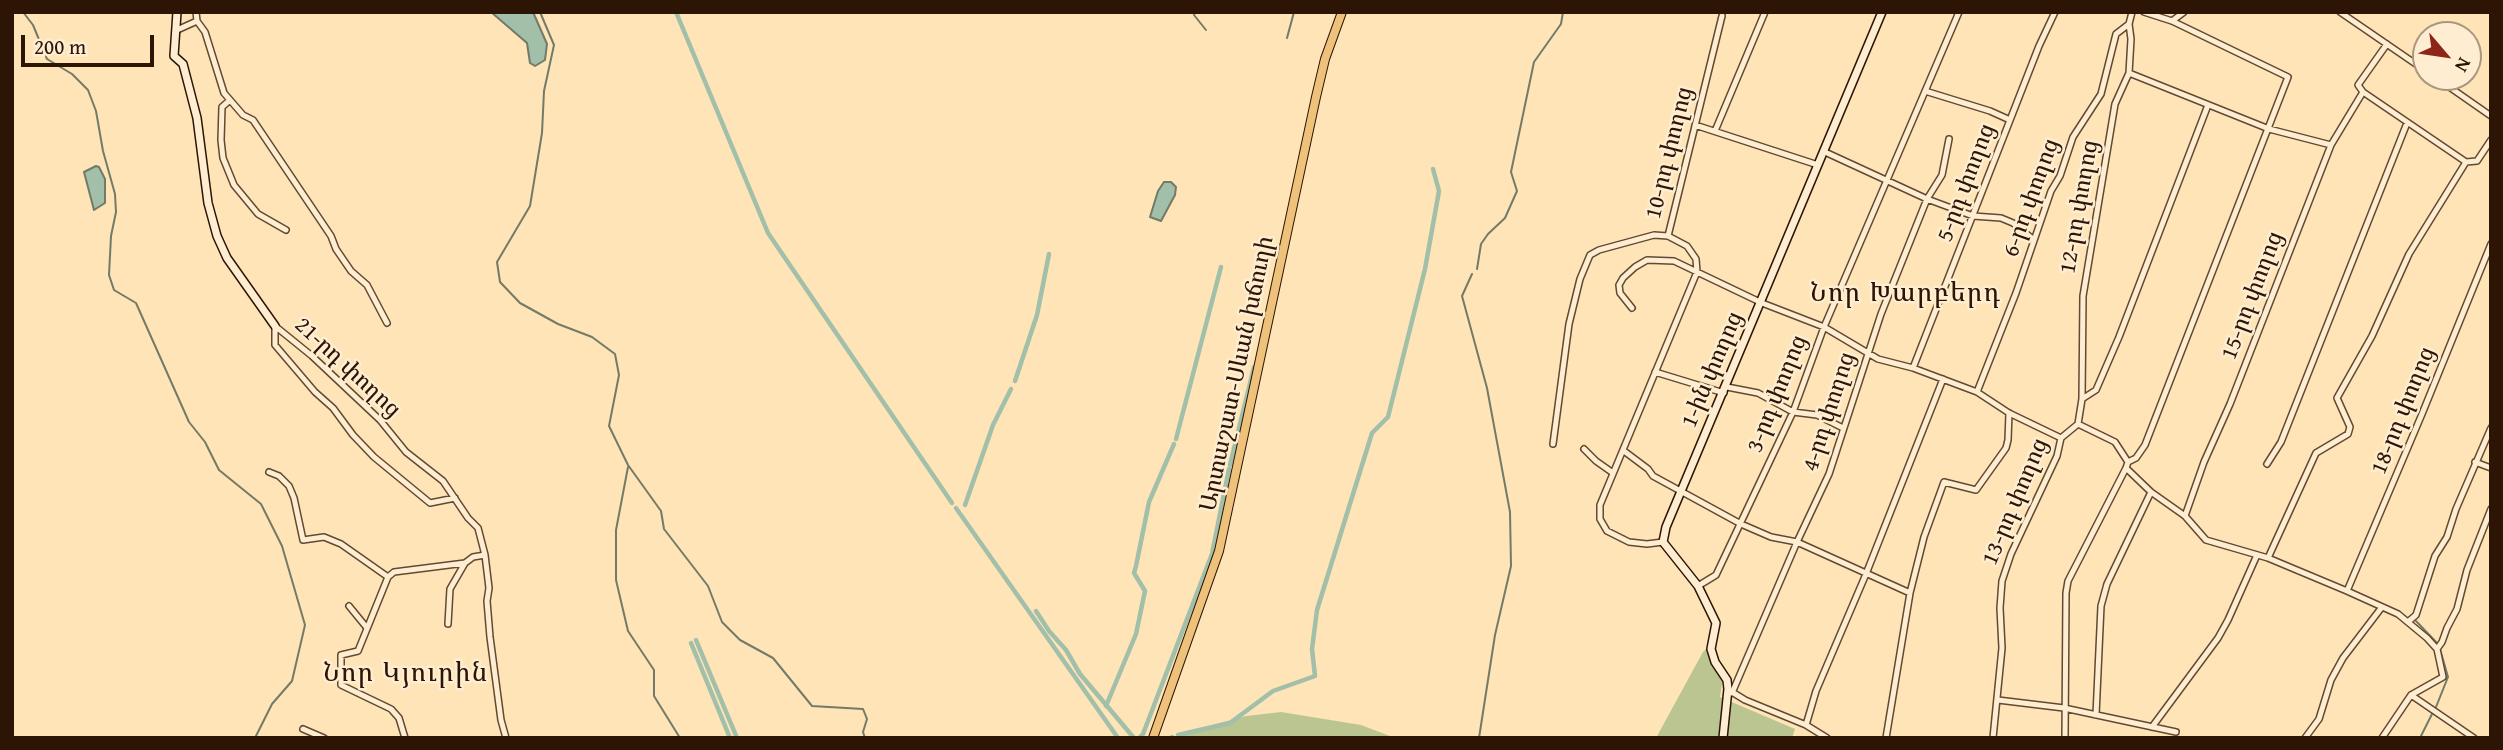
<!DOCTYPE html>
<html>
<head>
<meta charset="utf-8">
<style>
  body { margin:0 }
  #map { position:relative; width:2503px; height:750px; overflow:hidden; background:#fee4b6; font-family:"Gentium Book Plus",serif }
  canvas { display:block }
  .frame { position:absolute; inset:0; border:14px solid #2d1506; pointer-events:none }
  .north { position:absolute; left:2412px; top:21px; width:70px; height:70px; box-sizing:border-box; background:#feedd0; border:2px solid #aa977f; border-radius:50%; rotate:119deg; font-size:19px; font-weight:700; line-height:28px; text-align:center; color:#2d1506 }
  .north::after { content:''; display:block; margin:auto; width:24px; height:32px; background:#8f2418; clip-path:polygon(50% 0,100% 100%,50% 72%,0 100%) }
  .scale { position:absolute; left:21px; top:35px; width:133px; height:32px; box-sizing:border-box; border:4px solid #2d1506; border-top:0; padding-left:9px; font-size:21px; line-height:24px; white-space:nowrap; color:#2d1506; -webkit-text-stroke:5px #feedd0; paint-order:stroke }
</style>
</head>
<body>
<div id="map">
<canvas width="2503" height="750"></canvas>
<div class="frame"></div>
<div class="north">N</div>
<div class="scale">200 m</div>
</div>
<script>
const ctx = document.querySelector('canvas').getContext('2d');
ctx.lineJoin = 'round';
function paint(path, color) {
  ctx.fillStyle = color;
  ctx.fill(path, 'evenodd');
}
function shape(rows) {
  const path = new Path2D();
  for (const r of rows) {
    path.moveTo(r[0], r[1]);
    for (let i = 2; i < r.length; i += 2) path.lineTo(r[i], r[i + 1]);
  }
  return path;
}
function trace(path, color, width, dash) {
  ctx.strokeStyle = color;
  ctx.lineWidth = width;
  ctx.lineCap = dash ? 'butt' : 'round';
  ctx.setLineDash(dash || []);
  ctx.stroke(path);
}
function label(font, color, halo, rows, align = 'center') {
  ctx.font = font + ' "Gentium Book Plus","Noto Serif Armenian",serif';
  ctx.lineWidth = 5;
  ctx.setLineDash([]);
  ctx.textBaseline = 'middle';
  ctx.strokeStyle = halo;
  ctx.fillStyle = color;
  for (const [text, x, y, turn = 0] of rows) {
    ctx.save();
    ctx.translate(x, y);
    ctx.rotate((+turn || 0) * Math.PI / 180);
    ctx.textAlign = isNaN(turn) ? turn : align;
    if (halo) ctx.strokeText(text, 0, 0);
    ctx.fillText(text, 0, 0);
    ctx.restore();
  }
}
const green = shape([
  [1708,647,1711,665,1723,676,1720,697,1795,729,1792,738,1656,738,1703,652],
  [1281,712,1361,725,1395,738,1177,738,1179,734,1246,716]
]);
const water = shape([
  [491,12,533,12,547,44,545,60,535,66,530,63,527,43,491,12],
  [96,166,99,167,105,179,105,203,94,210,84,172,96,166],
  [1164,182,1171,182,1176,187,1175,195,1161,221,1150,217,1158,191,1164,182]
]);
const stream = shape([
  [23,12,33,25,47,59,72,74,88,90,96,111,103,151,115,194,116,212,111,236,109,275,114,290,136,303,189,422,205,442,219,470,261,504,282,546,305,625,292,681,272,704,255,738],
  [540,12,554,45,544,91,542,133,530,206,497,262,500,282,520,303,558,324,592,337,615,354,619,375,609,426,628,465,661,511,664,529,708,586,722,622,740,640,773,658,812,706,863,709,867,719,863,732,865,738],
  [1195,12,1194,15,1206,30],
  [1287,38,1294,12],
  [1477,269,1481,244,1488,234,1505,218,1517,191,1511,172,1534,62,1561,24,1563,12],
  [1472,274,1462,296,1487,388,1510,512,1511,566,1495,635,1479,738],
  [628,467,616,530,616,580,628,631,654,670,654,696,680,738],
  [2416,621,2437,643],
  [2436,707,2448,677,2440,649],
  [2420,738,2432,714]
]);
const canal = shape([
  [676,12,768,233,952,503],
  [1015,381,1037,315,1049,254],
  [1176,439,1221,267],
  [1230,465,1254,367],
  [965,505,993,425,1011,389],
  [956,508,1118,738],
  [1036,611,1049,631,1066,650,1080,674,1134,738],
  [696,640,737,738],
  [691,643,730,738],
  [1106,706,1136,634,1145,591,1134,573,1136,566,1149,502,1174,444],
  [1178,735,1230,723,1273,691,1315,676,1312,649,1317,610,1372,433,1388,417,1425,269,1439,191,1433,169],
  [1139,738,1143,734,1212,554,1229,469],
  [1172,738,1172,737]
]);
const street = shape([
  [196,12,197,21,205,32,224,93,243,115,253,120,331,236,336,249,351,271,367,285,387,323],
  [2340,12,2426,71],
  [2172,21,2184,12],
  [177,30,197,21],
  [2387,44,2358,85,2363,92,2466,162],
  [2129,73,2269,129,2331,145],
  [2435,77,2491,116],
  [1925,91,1990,111,2010,120],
  [230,100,222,107,221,140,223,158,234,185,258,214,286,230],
  [1695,125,1818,165],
  [1715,131,1765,12],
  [1825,152,1927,199,1973,216,2001,218,2013,223,2034,240],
  [2466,162,2477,161,2491,140],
  [1668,236,1722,16],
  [1632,308,1620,293,1619,285,1623,278,1635,267,1647,260,1674,261,1762,303,1824,327,1878,359,1913,368,1977,392,2009,413,2061,438],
  [275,326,312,356,380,420,406,452,443,481,468,518,478,528,485,555,489,588,487,601,490,637,501,720,506,738],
  [275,326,275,345,315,392,333,408,353,435,374,457,430,503,455,498],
  [1913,368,2039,46,2055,12],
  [1655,372,1724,393],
  [1727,387,1758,393,1793,412,1817,415,1843,428],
  [1977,392,2016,293,2051,191,2060,176,2073,137,2101,94,2116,34,2129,24],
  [2082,399,2096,390,2119,337,2208,105],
  [2078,424,2115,442,2128,462,2126,468,2151,492,2185,516,2206,540,2268,558,2347,591,2398,614,2427,638,2437,649,2443,677,2411,695,2382,738],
  [1553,444,1569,324,1580,279,1590,255,1599,250,1654,235,1668,236,1687,246,1696,259,1697,272,1600,505,1600,519,1607,531,1629,542,1647,544,1663,542],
  [1584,449,1596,461,1613,473],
  [1624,451,1648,469,1653,476,1741,524,1771,537,1797,542,1910,593],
  [2128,462,2136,458,2145,445,2288,77,2172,21,2144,12],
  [2475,462,2491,468],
  [2267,464,2281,442,2407,123],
  [269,472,279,476,289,486,294,498,303,540,324,537,341,544,388,577],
  [2185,516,2204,462,2230,404,2331,145,2363,92],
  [2268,558,2316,453,2348,434,2350,427,2337,398,2372,336,2409,254,2466,162],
  [1698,586,1716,575,1793,412,1824,327,1959,12],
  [2347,591,2422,414,2491,244],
  [349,606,367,628],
  [2409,621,2416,615,2435,556,2447,537,2456,509,2491,428],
  [448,624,450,589,465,563],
  [2437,649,2442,642,2447,628,2457,609,2467,570,2491,509],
  [1732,692,1745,700,1806,725,1827,738],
  [1732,693,1797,542,1829,474,1881,314,1927,199,1942,175,1949,139],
  [2411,695,2474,738],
  [1998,700,2064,708,2176,732],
  [2096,715,2101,606,2107,584,2151,492],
  [1806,725,1816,691,1866,574,1943,379],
  [2152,727,2218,638,2228,620,2257,555],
  [303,729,324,738],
  [405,738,399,718,391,709,341,685,341,655,358,651,388,577,394,572,465,563,473,557,485,555],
  [1886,738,1910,593,1924,537,1944,482,1976,490,2006,448,2008,440,2009,413],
  [1993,738,2002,648,2000,608,2002,581,2011,554,2057,456,2061,438,2078,424,2082,399,2083,296,2115,104,2129,73,2131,39,2129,24,2132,12],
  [2065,738,2066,593,2068,581,2126,468],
  [2305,738,2319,719,2331,680,2343,658,2382,607]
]);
const secondary = shape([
  [177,12,174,56,183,64,197,118,208,203,217,236,227,258,275,326],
  [1723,738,1728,689,1727,680,1715,662,1711,649,1716,623,1698,586,1663,542,1666,527,1882,12]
]);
const primary = shape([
  [1153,738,1219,551,1316,97,1325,59,1342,12]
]);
const streetNames = [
  ["10-րդ փողոց",1670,153,-76],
  ["5-րդ փողոց",1967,183,-69],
  ["6-րդ փողոց",2032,198,-70],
  ["12-րդ փողոց",2080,207,-80],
  ["15-րդ փողոց",2253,296,-69],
  ["21-րդ փողոց",347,368,43],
  ["1-ին փողոց",1713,370,-67],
  ["Արտաշատ-Սևան խճուղի",1238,374,-78],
  ["3-րդ փողոց",1778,394,-68],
  ["18-րդ փողոց",2404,411,-68],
  ["4-րդ փողոց",1830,412,-72],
  ["13-րդ փողոց",2016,502,-67]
];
const quarterNames = [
  ["Նոր Խարբերդ",1906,294],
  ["Նոր Կյուրին",406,674]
];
paint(green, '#bbc591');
paint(water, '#a1bfa9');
trace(water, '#737b68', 2);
trace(stream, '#737b68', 2);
trace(canal, '#a1bfa9', 4.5);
trace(street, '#614932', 8);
trace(secondary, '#2d1506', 10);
trace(primary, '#2d1506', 10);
trace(street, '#feedd0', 5);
trace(secondary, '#feedd0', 7);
trace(primary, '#efc27b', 8);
label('23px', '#2d1506', '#feedd0', streetNames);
ctx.letterSpacing = '2px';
label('26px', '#2d1506', '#feedd0', quarterNames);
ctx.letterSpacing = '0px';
</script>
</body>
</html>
